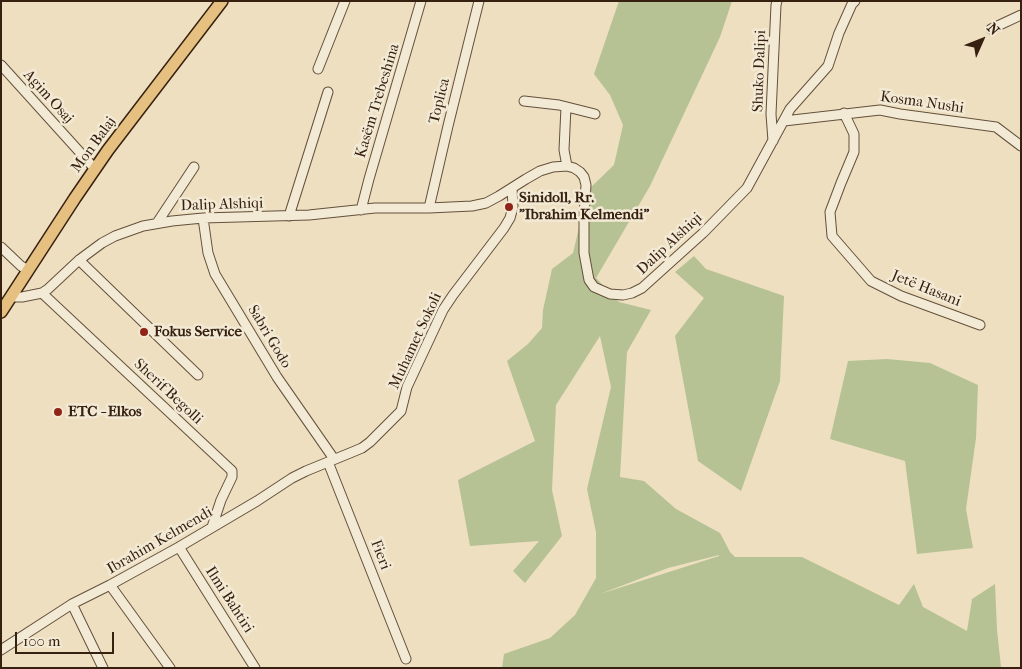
<!DOCTYPE html>
<html>
<head>
<meta charset="utf-8">
<style>
  body { margin:0 }
  #map { position:relative; width:1022px; height:669px; overflow:hidden; background:#eddfc0; font-family:"IM FELL French Canon",serif }
  canvas { display:block }
  .frame { position:absolute; inset:0; border:2px solid #36200f; pointer-events:none }
  .north { position:absolute; left:957px; top:15px; width:50px; height:50px; -webkit-text-stroke:4px #f3ead6; paint-order:stroke; rotate:46deg; font-size:14px; font-weight:700; line-height:20px; text-align:center; color:#36200f }
  .north::after { content:''; display:block; margin:auto; width:18px; height:22px; background:#36200f; clip-path:polygon(50% 0,100% 100%,50% 72%,0 100%) }
  .scale { position:absolute; left:15px; top:632px; width:99px; height:22px; box-sizing:border-box; border:2px solid #36200f; border-top:0; padding-left:6px; font-size:15px; line-height:18px; white-space:nowrap; color:#36200f; -webkit-text-stroke:4px #f3ead6; paint-order:stroke }
</style>
</head>
<body>
<div id="map">
<canvas width="1022" height="669"></canvas>
<div class="frame"></div>
<div class="north">N</div>
<div class="scale">100 m</div>
</div>
<script>
const ctx = document.querySelector('canvas').getContext('2d');
ctx.lineJoin = 'round';
function paint(path, color) {
  ctx.fillStyle = color;
  ctx.fill(path, 'evenodd');
}
function shape(rows) {
  const path = new Path2D();
  for (const r of rows) {
    path.moveTo(r[0], r[1]);
    for (let i = 2; i < r.length; i += 2) path.lineTo(r[i], r[i + 1]);
  }
  return path;
}
function trace(path, color, width, dash) {
  ctx.strokeStyle = color;
  ctx.lineWidth = width;
  ctx.lineCap = dash ? 'butt' : 'round';
  ctx.setLineDash(dash || []);
  ctx.stroke(path);
}
function label(font, color, halo, rows, align = 'center') {
  ctx.font = font + ' "IM FELL French Canon",serif';
  ctx.lineWidth = 5;
  ctx.setLineDash([]);
  ctx.textBaseline = 'middle';
  ctx.strokeStyle = halo;
  ctx.fillStyle = color;
  for (const [text, x, y, turn = 0] of rows) {
    ctx.save();
    ctx.translate(x, y);
    ctx.rotate((+turn || 0) * Math.PI / 180);
    ctx.textAlign = isNaN(turn) ? turn : align;
    if (halo) ctx.strokeText(text, 0, 0);
    ctx.fillText(text, 0, 0);
    ctx.restore();
  }
}
const green = shape([
  [619,1,732,1,720,37,650,186,596,278,619,302,651,310,627,352,620,477,644,481,676,509,720,533,730,552,735,557,802,557,899,605,914,584,923,607,967,631,972,599,995,584,997,630,1001,667,1002,668,502,668,504,654,550,638,575,615,596,578,596,532,587,489,611,387,600,336,556,405,552,490,562,536,525,583,513,571,539,541,470,546,458,480,535,441,507,361,528,344,542,328,543,310,552,269,573,253,588,190,614,165,623,125,610,95,594,74],
  [719,555,719,556,600,594,668,568],
  [694,256,706,269,784,296,780,381,741,491,698,461,675,336,704,298,675,272],
  [887,359,930,363,978,385,976,438,966,509,973,548,917,554,905,461,830,439,848,361]
]);
const minor = shape([
  [991,29,1021,15],
  [1,65,95,169],
  [318,69,345,1],
  [524,101,559,105,595,114],
  [566,107,564,150,567,166],
  [844,113,854,134,854,152,841,183,830,212,832,236,871,281,901,296,980,325],
  [784,121,880,110,900,114,996,127,1021,146],
  [773,141,771,114,776,5,777,1],
  [429,208,448,126,479,1],
  [361,210,369,179,421,1],
  [289,216,328,92],
  [203,218,208,253,215,274,277,377,334,459],
  [157,223,194,167],
  [1,247,21,266,28,270],
  [79,260,198,375],
  [42,293,230,469,232,471,232,477,221,500,212,527],
  [11,297,22,297,42,293,48,289,79,260,102,243,115,236,143,226,172,221,203,218,309,215,375,208,429,208,472,206,486,203,499,196,526,179,540,171,553,167,567,166,574,168,580,172,584,177,586,185,584,216,584,253,589,280,594,287,610,294,623,295,632,293,642,288,703,233,747,188,790,109,828,66,839,33,852,4,855,1],
  [328,462,406,659],
  [179,547,255,668],
  [110,585,170,668],
  [72,604,103,668],
  [1,650,72,604,110,585,179,547,257,501,292,478,306,471,350,453,362,448,370,442,401,411,407,387,443,310,453,295,504,228,510,218,513,207,512,188]
]);
const major = shape([
  [1,312,75,198,108,150,222,1]
]);
const markers = [
  [509,207,5,"#8f2418"],
  [144,332,5,"#8f2418"],
  [58,412,5,"#8f2418"]
];
const streetNames = [
  ["Shuko Dalipi",760,71,-88],
  ["Agim Osaj",48,97,48],
  ["Kasëm Trebeshina",378,101,-73],
  ["Toplica",440,101,-76],
  ["Kosma Nushi",922,103,8],
  ["Mon Balaj",94,145,-54],
  ["Dalip Alshiqi",222,205,-2],
  ["Dalip Alshiqi",670,244,-43],
  ["Jetë Hasani",926,289,22],
  ["Sabri Godo",269,337,59],
  ["Muhamet Sokoli",416,341,-65],
  ["Sherif Begolli",168,392,43],
  ["Ibrahim Kelmendi",160,541,-30],
  ["Fieri",380,555,69],
  ["Ilmi Bahtiri",229,600,57]
];
const poiNames = [
  ["Sinidoll, Rr.",519,198],
  ["\"Ibrahim Kelmendi\"",519,215],
  ["Fokus Service",154,332],
  ["ETC - Elkos",68,412]
];
paint(green, '#b6c294');
trace(minor, '#64503b', 11);
trace(major, '#36200f', 14);
trace(minor, '#f3ead6', 9);
trace(major, '#e6c080', 11);
for (const [x, y, r, color] of markers) {
  const dot = new Path2D();
  dot.arc(x, y, r, 0, 2 * Math.PI);
  ctx.fillStyle = color;
  ctx.fill(dot);
  trace(dot, '#f3ead6', 2);
}
label('15px', '#36200f', '#f3ead6', streetNames);
label('bold 15px', '#36200f', '#f3ead6', poiNames, 'left');
</script>
</body>
</html>
